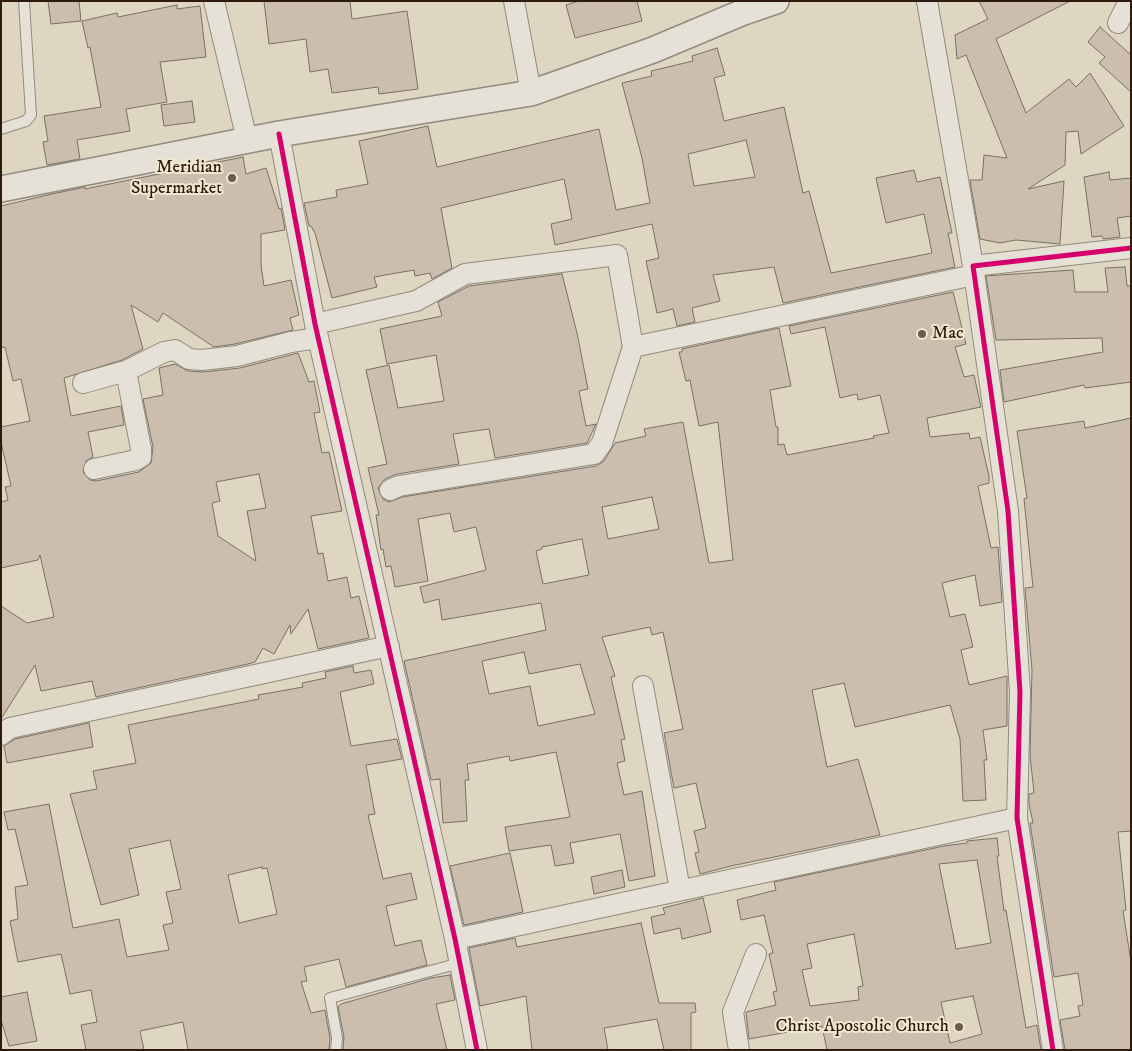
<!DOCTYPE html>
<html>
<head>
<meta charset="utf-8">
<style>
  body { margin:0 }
  #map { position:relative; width:1132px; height:1051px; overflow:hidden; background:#dfd6c2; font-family:"IM FELL DW Pica",serif }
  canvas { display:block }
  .frame { position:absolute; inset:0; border:2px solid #2f1b0e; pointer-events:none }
</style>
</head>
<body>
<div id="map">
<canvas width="1132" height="1051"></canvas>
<div class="frame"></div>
</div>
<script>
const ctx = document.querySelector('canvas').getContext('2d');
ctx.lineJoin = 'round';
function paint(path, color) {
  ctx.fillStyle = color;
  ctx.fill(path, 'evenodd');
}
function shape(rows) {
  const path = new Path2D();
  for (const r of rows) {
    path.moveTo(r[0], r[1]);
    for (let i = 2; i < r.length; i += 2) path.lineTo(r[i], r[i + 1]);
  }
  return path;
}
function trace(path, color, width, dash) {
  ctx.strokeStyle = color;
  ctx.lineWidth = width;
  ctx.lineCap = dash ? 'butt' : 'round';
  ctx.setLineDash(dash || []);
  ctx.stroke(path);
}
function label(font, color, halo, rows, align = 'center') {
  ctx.font = font + ' "IM FELL DW Pica",serif';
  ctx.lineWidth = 4;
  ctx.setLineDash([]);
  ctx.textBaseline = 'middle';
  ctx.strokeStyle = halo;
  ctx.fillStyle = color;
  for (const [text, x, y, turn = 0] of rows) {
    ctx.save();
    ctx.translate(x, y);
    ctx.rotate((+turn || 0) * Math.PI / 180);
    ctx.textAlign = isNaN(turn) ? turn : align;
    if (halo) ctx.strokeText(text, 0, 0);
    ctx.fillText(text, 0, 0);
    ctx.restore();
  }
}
const building = shape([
  [48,1,79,1,81,21,51,24,48,1],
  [264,1,350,1,352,19,407,11,418,89,379,94,378,87,332,93,328,69,310,72,306,39,269,44,264,1],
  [579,1,637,1,642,21,575,38,566,5,579,1],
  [979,1,1070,1,996,39,1026,113,1069,79,1076,87,1090,73,1124,126,1081,154,1078,131,1066,132,1065,165,1028,189,1064,181,1060,244,1016,240,1000,243,980,239,970,180,982,180,984,155,1007,158,966,55,957,59,955,35,988,19,979,1],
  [177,5,177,9,200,6,206,57,160,62,167,102,126,109,130,131,77,140,80,159,47,165,43,142,48,141,44,116,101,107,90,47,88,48,82,21,117,13,118,17,177,5],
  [1100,27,1131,55,1131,92,1099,63,1105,57,1088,42,1100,27],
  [717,48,725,75,714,78,724,121,784,107,803,193,809,191,831,273,932,253,924,214,886,223,876,178,914,170,917,182,940,177,952,233,948,233,955,267,783,303,774,267,713,275,720,301,692,308,695,322,677,326,673,309,657,313,646,261,659,258,652,224,555,245,551,224,572,219,564,179,441,208,452,268,432,279,430,273,415,276,414,270,374,277,377,287,332,298,315,233,311,226,309,226,304,203,337,197,336,190,368,184,359,141,428,126,437,167,599,129,616,210,650,203,642,158,622,83,652,76,651,71,693,61,692,56,717,48],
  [746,140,755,177,694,186,688,154,746,140],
  [192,101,195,122,164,126,161,105,192,101],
  [243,157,246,174,266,168,279,209,281,208,285,230,261,234,261,265,264,286,291,280,299,315,290,318,293,330,235,344,214,347,163,313,158,322,131,305,143,349,122,360,64,378,71,416,121,406,124,425,88,432,93,457,86,461,83,472,90,480,96,481,139,472,151,463,153,447,143,399,163,395,159,368,175,364,188,371,203,372,240,368,298,353,309,382,314,381,320,412,314,413,322,453,329,452,342,511,311,516,318,554,323,553,328,581,347,577,351,598,359,596,369,638,318,649,308,609,291,634,290,625,274,654,263,648,255,662,248,664,96,697,92,681,41,691,35,665,1,719,1,606,27,623,54,617,40,555,38,560,1,568,1,502,8,500,5,487,11,486,1,442,1,427,30,421,21,379,13,381,5,347,1,348,1,206,52,194,85,187,85,189,243,157],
  [259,474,266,508,247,511,256,561,218,536,212,503,220,501,216,482,259,474],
  [1109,172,1110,180,1131,178,1131,216,1117,218,1120,237,1103,239,1102,236,1092,237,1084,177,1109,172],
  [1125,267,1127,286,1131,286,1131,382,1085,388,1084,385,1004,402,1000,370,1103,352,1102,338,996,340,986,276,1073,270,1075,292,1108,292,1105,268,1125,267],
  [562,274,577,333,588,389,579,391,586,426,596,424,587,443,495,458,489,429,453,434,459,464,397,474,385,479,378,488,383,499,389,502,402,497,596,466,604,461,615,443,646,436,644,429,683,422,709,563,733,560,718,422,699,426,690,380,686,381,679,352,682,352,682,349,779,328,791,386,770,390,776,427,778,427,778,445,784,444,787,455,874,438,873,436,889,433,880,395,858,400,857,394,840,398,825,327,791,334,789,326,953,292,966,344,955,347,964,377,974,375,981,407,927,418,930,437,969,433,970,439,980,437,989,476,989,483,978,486,991,548,998,547,1002,602,980,606,975,575,942,583,950,617,965,614,973,647,961,650,969,685,1007,676,1007,726,983,730,987,760,984,760,986,800,963,801,960,739,950,705,855,727,844,683,812,690,827,767,858,759,880,835,731,866,700,874,695,853,699,852,694,831,706,828,696,783,674,788,664,733,683,729,663,632,652,635,650,627,602,637,615,676,611,677,625,739,621,740,625,761,617,763,624,795,642,791,655,876,629,881,620,834,570,843,574,863,555,866,551,845,509,851,505,827,570,817,556,752,510,761,509,756,467,764,469,780,465,780,467,821,443,823,440,779,431,780,404,661,546,630,541,603,442,620,439,599,424,603,420,587,486,570,476,527,454,532,450,513,418,519,428,581,395,587,391,566,386,567,383,549,381,550,376,515,379,515,368,468,387,464,366,370,389,365,398,408,444,401,436,355,387,364,380,329,442,316,438,302,469,286,562,274],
  [652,497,659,529,608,539,602,507,652,497],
  [582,539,589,575,543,584,536,551,542,549,542,547,582,539],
  [524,652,529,674,580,664,595,714,538,726,530,686,489,694,482,661,524,652],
  [1131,418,1131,831,1118,832,1126,910,1123,911,1131,962,1131,1050,1065,1050,1060,1020,1080,1016,1078,1006,1083,1005,1078,973,1054,977,1030,823,1033,823,1029,804,1029,794,1034,793,1030,755,1032,670,1025,588,1033,587,1024,499,1027,498,1017,431,1084,421,1085,428,1131,418],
  [353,666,354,673,371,670,374,684,340,692,351,746,397,739,402,759,366,765,375,814,368,815,383,879,411,873,417,899,386,906,395,946,421,940,427,965,346,987,339,959,304,967,307,981,301,982,311,1013,325,1010,330,1038,329,1050,188,1050,183,1022,140,1031,144,1050,86,1050,81,1025,97,1022,91,990,70,994,61,954,18,962,10,921,18,919,15,887,28,885,15,829,8,830,4,812,49,804,73,928,119,919,127,957,169,950,163,925,173,923,166,892,181,889,170,840,129,849,139,895,101,905,70,794,97,789,93,771,136,763,128,725,259,699,258,695,303,687,302,683,326,678,325,672,353,666],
  [262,867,262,869,267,868,277,914,239,923,228,875,262,867],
  [89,723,93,747,7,763,4,746,15,739,89,723],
  [997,838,999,856,997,856,1004,911,1006,910,1026,1028,1037,1025,1041,1050,827,1050,822,1026,749,1039,746,1012,776,1005,773,992,777,991,769,954,773,953,764,915,741,920,737,900,776,890,774,882,944,846,967,843,967,841,997,838],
  [977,860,991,943,956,949,939,864,977,860],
  [854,934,863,986,858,987,859,1000,810,1006,802,970,812,968,807,944,854,934],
  [973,996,982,1034,950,1043,941,1002,973,996],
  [510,853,523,912,464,925,450,866,510,853],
  [622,870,625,887,594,894,591,877,622,870],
  [703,898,711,932,682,939,680,928,654,934,651,917,665,914,663,908,703,898],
  [641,923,659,1003,695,1003,696,1012,691,1013,691,1050,664,1050,657,1019,604,1028,608,1050,532,1050,526,996,480,1006,469,948,515,938,517,947,641,923],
  [450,975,455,1000,436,1004,447,1050,343,1050,344,1037,338,1007,341,1004,431,978,450,975],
  [27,992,37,1041,9,1046,1,1020,1,997,27,992]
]);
const service = shape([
  [1,129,26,121,31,115,24,1],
  [336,1050,337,1038,330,998,460,963]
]);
const minor = shape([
  [214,1,247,140],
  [514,1,531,93],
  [927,1,973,266],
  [1118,23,1129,1],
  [279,134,315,324,455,939,477,1050],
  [315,324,416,301,465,274,617,255,633,347,974,275],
  [83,383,126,371,164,352,175,350,189,359,202,360,237,356,291,342,318,338],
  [94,469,136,460,141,457,141,449,126,371],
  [390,490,399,486,594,454,602,443,633,347],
  [643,686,680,890],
  [1,735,10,728,389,646],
  [455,939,1017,818],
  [739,1050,733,1012,756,954],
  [1053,1050,1017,818,1020,692,1008,511,973,266,1131,248]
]);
const tertiary = shape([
  [1,189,279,134,531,93,653,50,741,13,776,1]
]);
const cycleway = shape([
  [279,134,315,324,455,939,477,1050],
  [1053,1050,1017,818,1020,692,1008,511,973,266,1131,248]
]);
const markers = [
  [232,178,5,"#6d5c4d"],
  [922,334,5,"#6d5c4d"],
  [959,1027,5,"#6d5c4d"]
];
const poiNames = [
  ["Meridian",222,168],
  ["Supermarket",222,189],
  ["Mac",932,334,"left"],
  ["Christ Apostolic Church",949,1027]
];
paint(building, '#ccbeae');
trace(building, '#787065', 1);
trace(service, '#918a7d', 12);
trace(minor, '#918a7d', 22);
trace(tertiary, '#918a7d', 28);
trace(service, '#e6e1d7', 10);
trace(minor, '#e6e1d7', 20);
trace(tertiary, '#e6e1d7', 25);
trace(cycleway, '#d6006c', 5);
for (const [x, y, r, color] of markers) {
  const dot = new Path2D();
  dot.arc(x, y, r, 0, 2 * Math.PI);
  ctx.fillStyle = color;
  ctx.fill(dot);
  trace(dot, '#f2e8d0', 2);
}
label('18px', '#2f1b0e', '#f2e8d0', poiNames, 'right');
</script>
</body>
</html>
